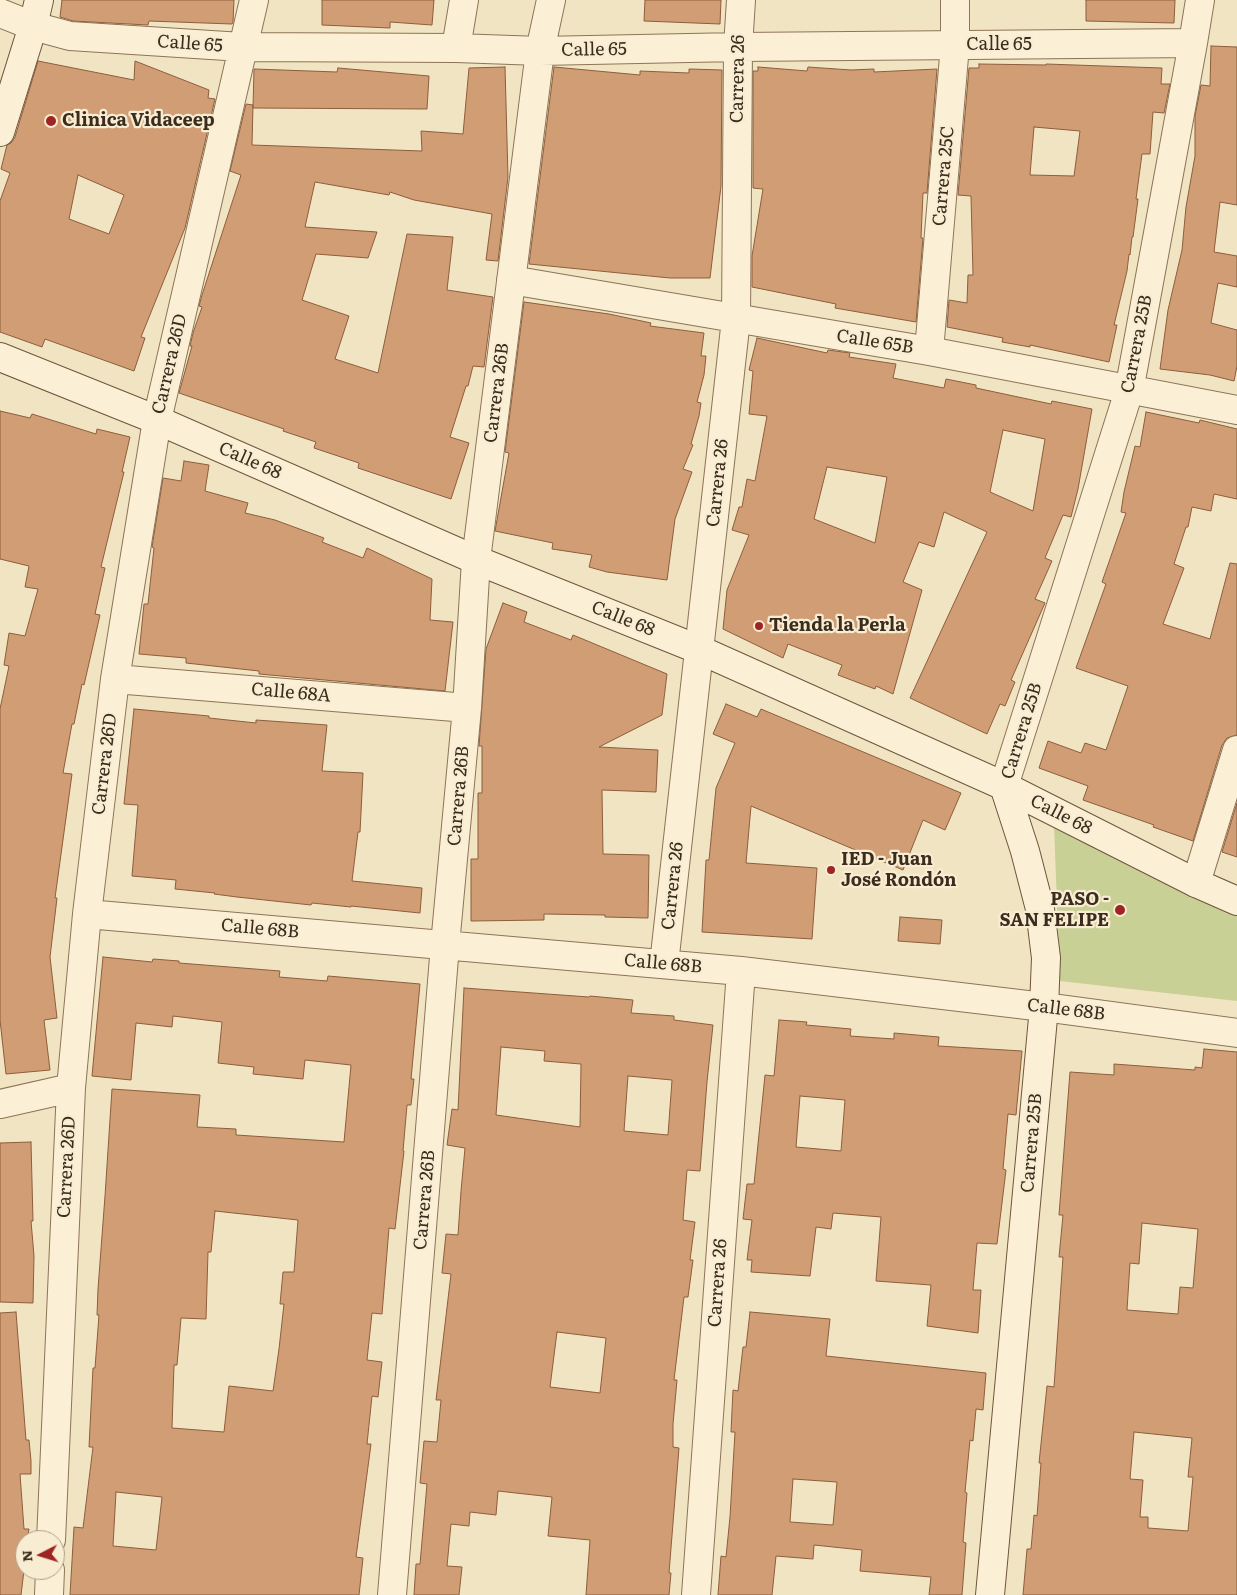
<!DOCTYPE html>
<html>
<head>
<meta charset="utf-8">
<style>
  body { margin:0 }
  #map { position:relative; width:1237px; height:1595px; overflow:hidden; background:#f1e4c2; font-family:Literata,serif }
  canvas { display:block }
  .north { position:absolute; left:15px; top:1530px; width:50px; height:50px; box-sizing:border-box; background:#f8edd2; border:1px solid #aca08a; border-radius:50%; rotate:265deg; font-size:14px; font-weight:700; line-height:20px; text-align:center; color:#3b2c1d }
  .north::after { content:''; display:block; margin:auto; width:18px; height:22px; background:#9f2524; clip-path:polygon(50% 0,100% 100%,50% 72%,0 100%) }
</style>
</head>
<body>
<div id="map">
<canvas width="1237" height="1595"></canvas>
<div class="north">N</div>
</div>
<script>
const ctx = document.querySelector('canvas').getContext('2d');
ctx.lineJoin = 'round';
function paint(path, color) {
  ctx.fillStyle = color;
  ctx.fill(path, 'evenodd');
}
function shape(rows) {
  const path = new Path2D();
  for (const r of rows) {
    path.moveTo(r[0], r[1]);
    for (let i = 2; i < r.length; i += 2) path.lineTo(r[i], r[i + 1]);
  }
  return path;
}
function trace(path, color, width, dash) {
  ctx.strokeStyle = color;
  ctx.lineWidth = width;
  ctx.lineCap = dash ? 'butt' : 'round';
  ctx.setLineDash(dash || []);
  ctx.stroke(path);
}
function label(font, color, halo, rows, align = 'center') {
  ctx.font = font + ' Literata,serif';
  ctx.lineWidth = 4.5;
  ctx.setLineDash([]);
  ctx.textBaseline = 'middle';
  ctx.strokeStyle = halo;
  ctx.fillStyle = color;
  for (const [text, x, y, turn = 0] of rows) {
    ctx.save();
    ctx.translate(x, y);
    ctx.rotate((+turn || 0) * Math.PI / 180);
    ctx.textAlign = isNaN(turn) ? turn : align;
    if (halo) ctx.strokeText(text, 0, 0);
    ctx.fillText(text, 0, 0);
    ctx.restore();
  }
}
const green = shape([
  [1054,826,1237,913,1237,1001,1060,981]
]);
const building = shape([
  [62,0,234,0,233,22,232,24,149,21,148,25,73,21,60,17,62,0],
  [322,0,434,0,432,25,390,22,390,28,322,25,322,0],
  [645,0,721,0,720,24,644,21,645,0],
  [1086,0,1175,0,1174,23,1086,21,1086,0],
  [1211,46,1237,47,1237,205,1220,202,1214,252,1237,256,1237,287,1218,283,1211,323,1237,330,1237,366,1234,381,1210,375,1160,369,1168,310,1182,250,1186,207,1195,156,1195,116,1201,85,1210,86,1211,46],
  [38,61,134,80,135,61,209,90,208,98,215,99,185,228,141,337,145,338,134,371,45,339,42,347,0,332,0,201,10,173,1,169,7,145,11,143,15,137,38,61],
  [78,175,124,195,109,234,69,219,78,175],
  [979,64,1046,65,1046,64,1162,68,1161,84,1170,84,1164,113,1153,112,1150,154,1142,154,1136,199,1138,199,1133,237,1132,237,1130,255,1129,254,1127,271,1114,325,1117,325,1109,362,1030,345,1030,347,1002,342,1003,338,947,327,949,300,967,303,968,275,973,275,971,196,958,195,969,68,979,68,979,64],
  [1034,127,1080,131,1074,176,1030,175,1034,127],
  [505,67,508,177,498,261,486,260,492,214,414,200,390,192,389,195,315,182,305,227,377,232,368,258,316,254,302,300,349,316,335,359,378,373,407,234,453,237,447,290,493,297,484,367,473,366,468,386,466,386,450,437,469,443,451,499,358,468,359,463,314,448,316,442,283,431,284,429,179,393,192,346,190,346,193,333,202,307,199,306,202,295,241,175,230,171,246,104,253,105,252,145,422,151,421,131,463,134,469,68,505,67],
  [554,67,640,75,640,71,689,73,689,69,722,70,721,186,710,278,670,278,529,264,554,67],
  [758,67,807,71,808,67,851,70,874,69,874,72,937,69,927,193,923,193,921,238,923,238,916,322,835,308,836,304,752,287,752,256,763,189,753,188,753,71,758,71,758,67],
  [338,68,429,76,427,109,253,108,254,69,337,72,338,68],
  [524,302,609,314,651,323,650,326,704,333,701,356,706,356,704,375,697,402,701,403,699,416,691,444,693,445,683,469,692,472,675,519,667,580,607,572,589,567,592,555,552,549,553,543,495,531,509,453,505,452,524,302],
  [757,338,827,353,828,350,850,353,849,357,896,364,893,378,944,388,946,379,976,385,976,388,1051,404,1052,401,1092,409,1078,489,1071,517,1063,515,1045,558,1052,561,1035,599,1045,603,1011,680,1015,682,1005,706,1000,704,987,734,910,698,987,532,944,512,934,547,919,542,903,582,922,590,893,694,876,686,875,689,838,675,842,665,788,644,783,658,723,629,727,590,749,535,732,530,739,507,742,507,747,479,755,481,767,416,749,414,753,371,749,370,757,338],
  [1003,430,1045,439,1033,511,990,492,1003,430],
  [827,467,887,477,875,543,814,519,827,467],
  [0,411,30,418,32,414,96,434,97,429,130,437,122,472,124,472,101,567,105,568,95,614,100,615,84,685,82,684,74,724,72,724,63,773,72,774,55,898,57,898,50,957,57,1018,44,1020,50,1070,6,1074,0,1020,0,709,9,666,4,665,9,633,25,636,38,589,25,587,29,566,0,559,0,411],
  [1146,412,1199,423,1200,420,1237,429,1237,499,1214,494,1211,511,1192,507,1188,527,1186,527,1174,564,1184,568,1163,624,1210,639,1230,563,1237,564,1237,735,1227,738,1222,745,1193,841,1153,827,1154,825,1083,800,1088,786,1039,768,1048,741,1081,753,1085,743,1106,750,1128,686,1076,668,1106,584,1102,582,1126,513,1121,512,1124,492,1135,446,1140,447,1146,412],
  [184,461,209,465,205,491,248,503,245,513,275,520,324,538,322,542,363,558,367,548,432,579,430,620,453,622,445,691,259,674,259,671,186,663,186,658,139,654,144,604,148,604,154,548,152,547,163,478,181,481,184,461],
  [503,603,527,612,524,622,571,640,573,635,667,674,662,715,599,747,658,750,656,792,602,790,603,854,649,855,648,918,605,917,605,915,544,914,544,920,471,921,471,859,478,859,478,793,482,793,482,746,479,746,486,649,503,603],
  [726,704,757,717,761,709,961,793,945,830,923,820,903,870,751,806,746,863,817,868,812,939,702,932,706,860,709,860,716,788,735,743,713,734,726,704],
  [134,709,209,716,209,718,256,723,256,720,327,725,322,771,363,773,360,832,358,832,352,881,422,888,420,913,351,906,351,907,312,903,311,905,237,897,214,894,215,893,175,889,176,880,132,876,138,805,124,804,134,709],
  [1237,803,1237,857,1222,852,1237,803],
  [900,917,942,920,940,944,898,941,900,917],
  [103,957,152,962,153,959,179,961,179,963,280,971,279,977,327,981,328,976,420,984,411,1079,414,1079,411,1105,407,1105,403,1151,404,1151,395,1229,389,1228,382,1314,372,1313,367,1360,382,1362,378,1397,372,1396,367,1444,371,1444,356,1557,363,1558,359,1595,70,1595,74,1527,83,1528,93,1447,89,1447,93,1368,95,1368,99,1315,97,1315,98,1289,105,1196,112,1089,200,1095,197,1127,236,1129,236,1135,344,1142,351,1065,305,1060,303,1079,253,1074,254,1067,218,1063,222,1022,173,1016,172,1027,136,1023,131,1080,92,1076,103,957],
  [215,1211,298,1220,294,1272,283,1272,280,1304,284,1304,279,1349,273,1391,229,1386,224,1432,172,1428,174,1365,177,1365,181,1318,206,1319,208,1252,211,1252,215,1211],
  [116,1492,162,1497,156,1550,113,1546,116,1492],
  [464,988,589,997,590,996,633,1000,631,1013,674,1016,674,1020,713,1025,707,1082,700,1171,687,1170,683,1220,695,1222,690,1260,693,1260,688,1297,684,1297,674,1380,677,1380,673,1424,673,1447,679,1448,669,1573,671,1573,669,1595,586,1595,590,1540,548,1536,552,1497,498,1491,496,1515,470,1512,469,1526,451,1524,447,1566,462,1567,459,1595,414,1595,416,1564,420,1564,427,1484,420,1483,424,1441,437,1442,441,1400,436,1400,451,1274,442,1273,446,1234,458,1235,461,1191,465,1148,447,1145,452,1109,458,1110,464,988],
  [501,1047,545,1051,544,1061,581,1064,580,1127,496,1115,501,1047],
  [628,1076,672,1080,668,1135,624,1131,628,1076],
  [557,1332,606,1338,600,1393,550,1387,557,1332],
  [779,1020,807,1022,806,1025,851,1029,850,1036,894,1039,894,1033,939,1037,938,1046,1022,1051,1016,1115,1008,1114,1003,1169,1006,1170,997,1244,977,1243,973,1290,981,1290,978,1333,927,1326,931,1285,876,1281,881,1217,833,1213,831,1229,816,1227,810,1276,751,1272,752,1260,747,1260,752,1220,743,1219,747,1184,754,1184,765,1075,774,1076,779,1020],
  [800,1096,845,1100,841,1151,796,1147,800,1096],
  [1204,1049,1237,1052,1237,1595,1023,1595,1027,1549,1031,1549,1034,1515,1037,1516,1041,1463,1039,1463,1047,1386,1054,1387,1063,1257,1059,1257,1063,1215,1059,1215,1070,1072,1114,1075,1114,1064,1195,1070,1195,1067,1202,1068,1204,1049],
  [1142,1223,1198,1229,1193,1288,1180,1287,1178,1314,1127,1310,1130,1263,1139,1264,1142,1223],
  [1134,1432,1192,1438,1188,1477,1193,1477,1188,1531,1148,1528,1148,1517,1140,1517,1143,1480,1130,1479,1134,1432],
  [31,1142,33,1221,31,1221,34,1256,33,1303,0,1302,0,1143,31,1142],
  [16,1312,26,1440,29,1440,31,1461,31,1474,20,1474,24,1529,29,1529,27,1540,25,1540,25,1562,21,1595,0,1595,0,1313,16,1312],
  [750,1312,830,1319,826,1356,986,1373,983,1410,976,1409,973,1441,970,1440,965,1492,967,1493,963,1542,966,1543,962,1595,929,1595,931,1577,860,1571,862,1550,814,1545,813,1559,776,1556,772,1595,718,1595,721,1556,726,1557,730,1517,735,1432,731,1432,733,1390,738,1391,743,1347,746,1347,750,1312],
  [793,1479,837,1482,833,1525,790,1522,793,1479]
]);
const street = shape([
  [0,13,33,26,70,36,242,47,456,48,540,51,738,47,1193,43],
  [456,48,464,0],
  [511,280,929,351,1237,410],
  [929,351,955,45,955,0],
  [115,679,467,708],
  [1004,786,1129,391,1193,43,1200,0],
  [1196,883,1237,750],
  [87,914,741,971,1044,1007,1237,1033],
  [664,964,736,319,738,47,741,0],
  [0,1104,71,1088],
  [51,1540,71,1088,87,914,115,679,157,420,254,0],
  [49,1595,50,1570],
  [392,1595,445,945,467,708,476,560,540,51,551,0],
  [696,1595,741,971]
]);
const secondary = shape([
  [0,132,33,26,39,0],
  [0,357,157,420,476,560,700,650,1004,786,1196,883,1237,901],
  [990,1595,1044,1007,1046,958,1040,909,1025,851,1004,786]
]);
const markers = [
  [51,121,6,"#9f2524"],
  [759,626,5,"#9f2524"],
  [831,870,5,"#9f2524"],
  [1120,910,6,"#9f2524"]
];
const streetNames = [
  ["Calle 65",190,44,4],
  ["Calle 65",999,45],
  ["Calle 65",594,50,-1],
  ["Carrera 26",738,79,-89],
  ["Carrera 25C",944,176,-85],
  ["Calle 65B",875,342,9],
  ["Carrera 25B",1137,344,-79],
  ["Carrera 26D",170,364,-77],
  ["Carrera 26B",497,393,-83],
  ["Calle 68",250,461,24],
  ["Carrera 26",718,483,-84],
  ["Calle 68",623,619,22],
  ["Calle 68A",291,693,5],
  ["Carrera 25B",1022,731,-73],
  ["Carrera 26D",105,764,-83],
  ["Carrera 26B",459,796,-85],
  ["Calle 68",1061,815,27],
  ["Carrera 26",673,886,-84],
  ["Calle 68B",260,929,5],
  ["Calle 68B",663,964,5],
  ["Calle 68B",1066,1010,7],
  ["Carrera 25B",1032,1143,-85],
  ["Carrera 26D",67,1167,-87],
  ["Carrera 26B",425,1200,-85],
  ["Carrera 26",718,1283,-86]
];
const poiNames = [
  ["Clinica Vidaceep",62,121],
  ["Tienda la Perla",769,626],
  ["IED - Juan",841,860],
  ["José Rondón",841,881],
  ["PASO -",1109,900,"right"],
  ["SAN FELIPE",1109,921,"right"]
];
paint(green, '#c8d095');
paint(building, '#d19d75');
trace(building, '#8d5d3c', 1);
trace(street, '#8c7458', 30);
trace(secondary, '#6e553b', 30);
trace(street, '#fbf0d6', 28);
trace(secondary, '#fbf0d6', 28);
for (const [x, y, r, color] of markers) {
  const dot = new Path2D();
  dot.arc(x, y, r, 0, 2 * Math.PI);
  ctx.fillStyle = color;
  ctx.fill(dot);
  trace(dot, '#f8edd2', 2);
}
label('18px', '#3b2c1d', '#f8edd2', streetNames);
label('bold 18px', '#3b2c1d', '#f8edd2', poiNames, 'left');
</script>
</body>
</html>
